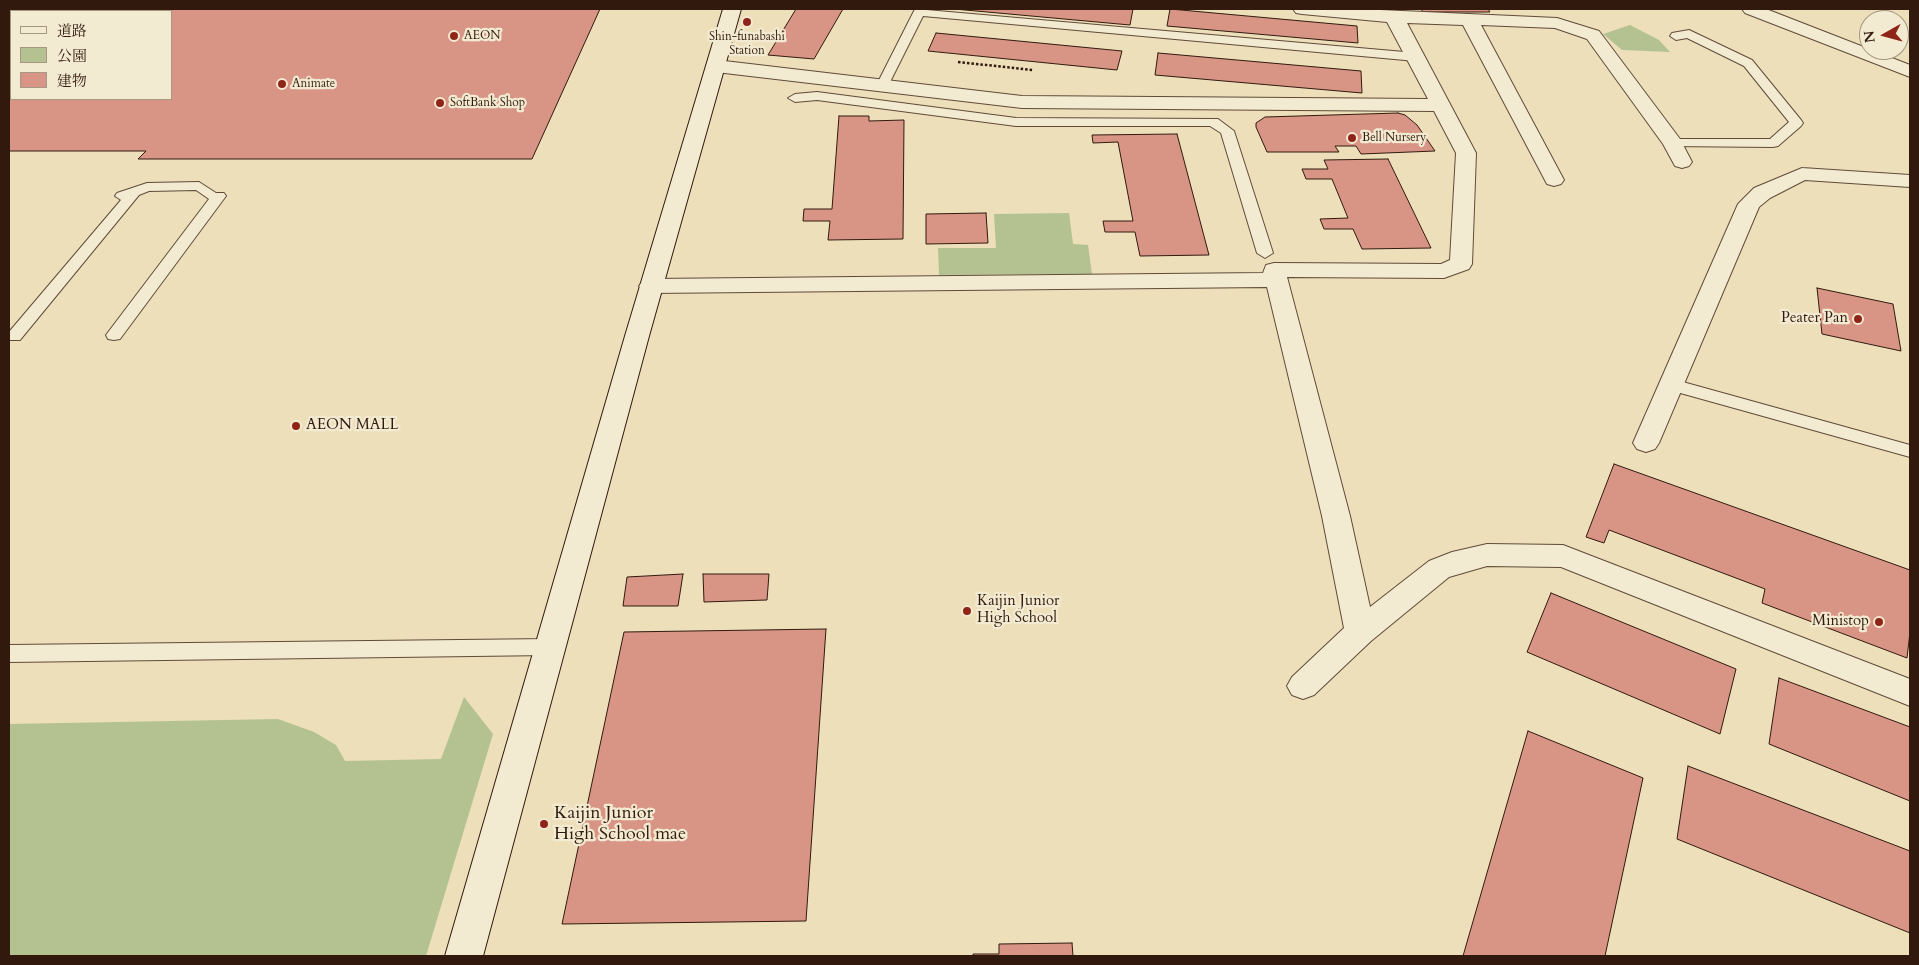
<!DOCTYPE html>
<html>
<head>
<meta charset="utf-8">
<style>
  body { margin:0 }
  #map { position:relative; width:1919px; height:965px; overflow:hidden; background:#ecdfba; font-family:Cardo,"Noto Serif JP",serif }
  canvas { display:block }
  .frame { position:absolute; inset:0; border:10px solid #311a0d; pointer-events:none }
  .legend { position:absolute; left:10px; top:10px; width:162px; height:90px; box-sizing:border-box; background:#f3ead2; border:1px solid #a59783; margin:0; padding:6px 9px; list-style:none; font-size:15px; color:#311a0d }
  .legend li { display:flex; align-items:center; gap:10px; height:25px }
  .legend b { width:25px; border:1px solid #a59783 }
  .north { position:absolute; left:1859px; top:10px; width:50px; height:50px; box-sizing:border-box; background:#f3ead2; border:1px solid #a59783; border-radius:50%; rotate:263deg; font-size:14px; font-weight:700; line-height:20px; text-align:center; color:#311a0d }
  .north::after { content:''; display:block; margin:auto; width:18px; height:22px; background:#8f2418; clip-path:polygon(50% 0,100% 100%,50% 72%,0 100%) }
</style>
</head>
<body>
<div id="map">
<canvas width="1919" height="965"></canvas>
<div class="frame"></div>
<ul class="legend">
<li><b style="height:6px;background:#f3ead2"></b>道路</li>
<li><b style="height:14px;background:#b4c292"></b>公園</li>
<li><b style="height:14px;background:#d89484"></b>建物</li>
</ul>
<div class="north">N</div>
</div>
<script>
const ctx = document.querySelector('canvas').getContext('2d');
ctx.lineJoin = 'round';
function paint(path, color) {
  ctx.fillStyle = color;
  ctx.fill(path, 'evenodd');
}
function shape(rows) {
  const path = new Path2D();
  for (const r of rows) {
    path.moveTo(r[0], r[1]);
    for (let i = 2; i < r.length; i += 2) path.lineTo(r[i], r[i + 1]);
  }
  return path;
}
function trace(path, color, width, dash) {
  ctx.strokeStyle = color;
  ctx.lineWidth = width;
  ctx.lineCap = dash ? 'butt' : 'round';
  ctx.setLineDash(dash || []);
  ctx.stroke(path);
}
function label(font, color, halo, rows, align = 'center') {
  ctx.font = font + ' Cardo,serif';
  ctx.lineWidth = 4.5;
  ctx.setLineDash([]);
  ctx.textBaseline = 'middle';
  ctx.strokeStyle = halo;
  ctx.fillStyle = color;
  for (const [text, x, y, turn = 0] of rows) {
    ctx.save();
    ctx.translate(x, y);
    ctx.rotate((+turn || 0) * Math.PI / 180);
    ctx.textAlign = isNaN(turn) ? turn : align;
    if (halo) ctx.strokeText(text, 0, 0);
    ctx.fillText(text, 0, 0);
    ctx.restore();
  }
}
const green = shape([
  [1630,25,1659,40,1670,52,1622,50,1603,34],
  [1069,213,1073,244,1088,245,1092,274,939,275,938,248,996,248,994,214],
  [464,697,493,734,426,956,9,956,9,724,278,719,314,732,336,745,345,761,441,759]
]);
const building = shape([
  [9,9,600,9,532,159,138,159,146,151,9,151,9,9],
  [11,11,171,11,171,99,11,99,11,11],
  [796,9,843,9,814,59,768,55,796,9],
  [954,9,1133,9,1130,25,954,9],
  [1170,9,1357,26,1358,43,1167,26,1170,9],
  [1421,9,1488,9,1490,12,1423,12,1421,9],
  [936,33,1122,51,1117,70,928,51,936,33],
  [1158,53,1361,71,1362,93,1155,75,1158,53],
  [1398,113,1405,115,1417,125,1435,151,1361,154,1356,146,1335,146,1339,152,1267,152,1256,127,1256,123,1265,117,1398,113],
  [839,116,869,116,869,121,904,120,903,239,828,240,830,221,803,221,804,209,832,209,839,116],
  [1177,134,1209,255,1140,256,1135,232,1105,232,1103,221,1133,221,1118,142,1093,143,1092,135,1177,134],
  [1388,159,1431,248,1362,249,1353,229,1324,229,1320,219,1348,218,1332,179,1306,179,1302,169,1328,169,1324,160,1388,159],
  [986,213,988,243,926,244,926,214,986,213],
  [1817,288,1893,304,1901,351,1822,334,1817,288],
  [1614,464,1910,570,1910,632,1907,658,1762,603,1765,589,1609,530,1604,543,1586,537,1614,464],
  [683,574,678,606,623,606,627,577,683,574],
  [703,574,769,574,767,600,704,602,703,574],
  [1551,593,1736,669,1720,734,1527,652,1551,593],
  [826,629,806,921,562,924,624,632,826,629],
  [1779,678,1910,727,1910,801,1769,744,1779,678],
  [1528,731,1643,778,1605,956,1463,956,1528,731],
  [1688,766,1910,851,1910,933,1677,839,1688,766],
  [1072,943,1073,956,973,956,973,954,999,954,999,944,1072,943]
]);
const path = shape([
  [958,62,1033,70]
]);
const lane = shape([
  [915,9,1416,53,1422,57,1416,61,923,16,888,86,887,89,877,89,876,86,915,9],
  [1689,30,1752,60,1801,120,1803,123,1801,126,1778,146,1773,147,1668,146,1666,143,1673,139,1770,139,1789,122,1744,66,1687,38,1676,40,1670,36,1672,33,1689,30],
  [817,92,1016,118,1218,119,1234,131,1273,253,1265,258,1257,253,1221,133,1210,126,1016,126,817,100,795,102,788,98,795,94,817,92],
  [199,182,216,193,224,193,226,196,120,339,114,340,108,339,106,335,209,199,196,190,149,191,139,195,20,340,9,340,9,332,121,200,115,196,117,193,147,183,199,182],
  [1672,379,1910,445,1910,457,1666,389,1663,385,1666,381,1672,379],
  [550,639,557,641,561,647,557,653,550,655,9,662,9,645,550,639]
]);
const street = shape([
  [1293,9,1358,9,1557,18,1599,31,1680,139,1692,162,1689,166,1682,168,1675,166,1663,144,1587,39,1555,28,1481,25,1564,180,1561,184,1554,186,1547,184,1463,25,1407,23,1476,153,1472,264,1469,269,1444,278,1287,277,1350,516,1370,607,1429,561,1452,552,1487,544,1563,545,1910,679,1910,706,1561,567,1487,566,1449,577,1371,641,1314,695,1303,699,1292,695,1287,686,1292,677,1344,628,1322,516,1267,287,651,293,643,291,639,286,643,281,651,279,1263,273,1266,265,1274,263,1441,264,1450,260,1456,153,1434,111,1022,108,716,72,709,70,707,66,709,62,716,60,1022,96,1428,99,1387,22,1302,14,1296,13,1293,9],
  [1742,9,1766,9,1910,65,1910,77,1745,13,1742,9],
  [1802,168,1910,175,1910,187,1805,180,1770,198,1759,207,1659,443,1655,449,1646,452,1637,449,1633,443,1738,204,1754,188,1802,168]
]);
const secondary = shape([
  [723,9,741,9,649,336,483,956,445,956,625,336,723,9]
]);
const markers = [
  [747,22,5,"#8f2418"],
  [454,36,5,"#8f2418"],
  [282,84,5,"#8f2418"],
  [440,103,5,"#8f2418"],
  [1352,138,5,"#8f2418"],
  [1858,319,5,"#8f2418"],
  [296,426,5,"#8f2418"],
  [967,611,5,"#8f2418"],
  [1879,622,5,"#8f2418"],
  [544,824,5,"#8f2418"]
];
const farPoinames = [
  ["AEON",464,36],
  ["Shin-funabashi",747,37,"center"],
  ["Station",747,51,"center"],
  ["Animate",292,84],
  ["SoftBank Shop",450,103],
  ["Bell Nursery",1362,138]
];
const poiNames = [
  ["Peater Pan",1848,319],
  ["AEON MALL",306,426,"left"],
  ["Kaijin Junior",977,602,"left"],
  ["High School",977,619,"left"],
  ["Ministop",1869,622]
];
const nearPoinames = [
  ["Kaijin Junior",554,814],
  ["High School mae",554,835]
];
paint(green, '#b4c292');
paint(building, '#d89484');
trace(building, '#311a0d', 1);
trace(lane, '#604b38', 2);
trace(street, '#604b38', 2);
trace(secondary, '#311a0d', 2);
trace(path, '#311a0d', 2.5, [2.5, 2]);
paint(lane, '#f3ead2');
paint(street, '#f3ead2');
paint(secondary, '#f3ead2');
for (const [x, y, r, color] of markers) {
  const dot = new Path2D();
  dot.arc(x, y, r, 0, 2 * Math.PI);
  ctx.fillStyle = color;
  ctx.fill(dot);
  trace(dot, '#f3ead2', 2);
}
label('12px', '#311a0d', '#f3ead2', farPoinames, 'left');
label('15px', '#311a0d', '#f3ead2', poiNames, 'right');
label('18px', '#311a0d', '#f3ead2', nearPoinames, 'left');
</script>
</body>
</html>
